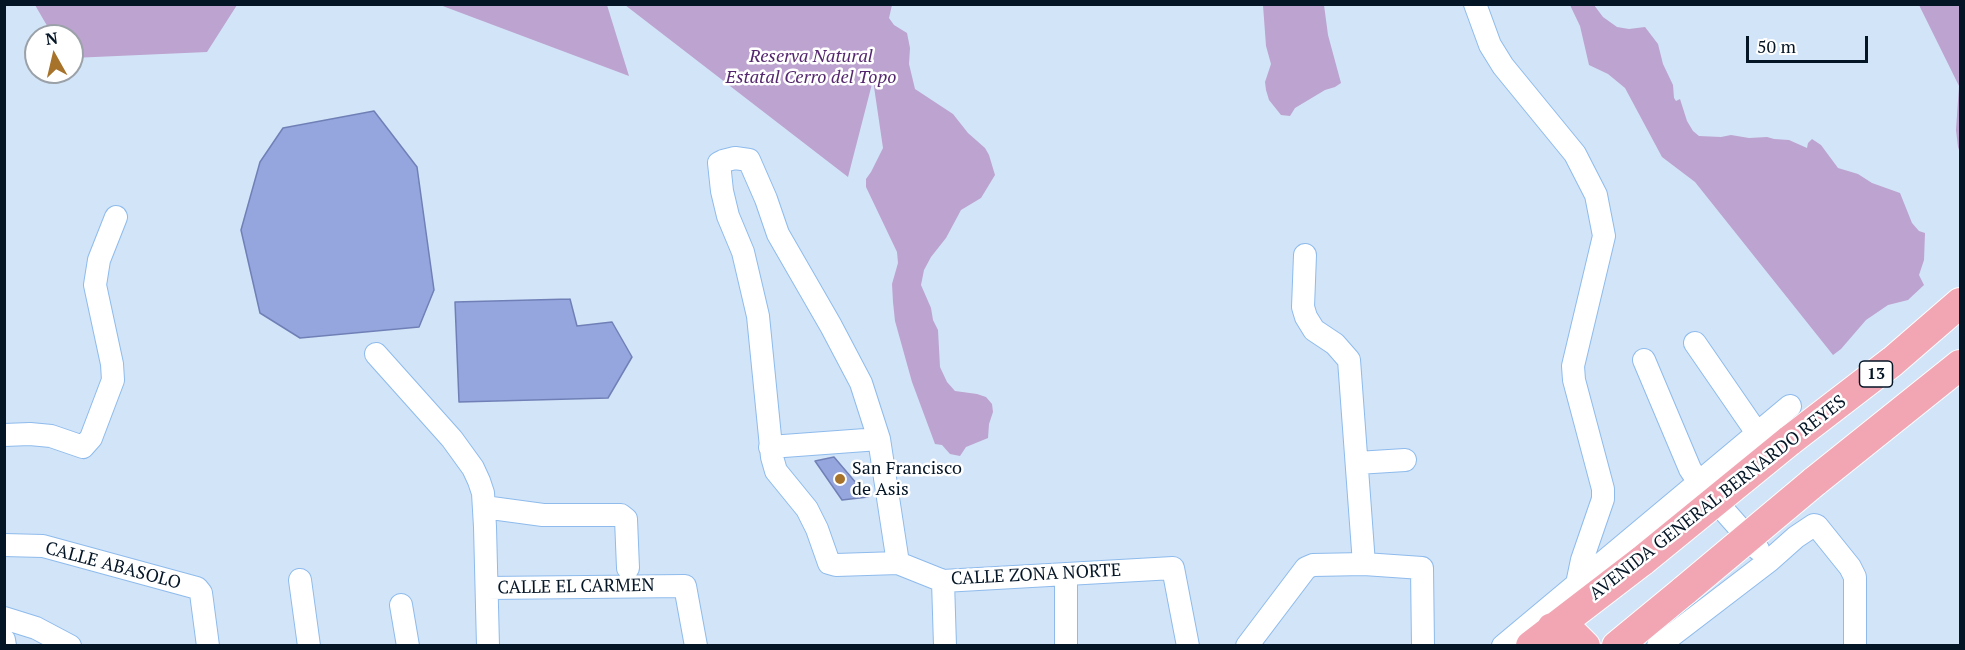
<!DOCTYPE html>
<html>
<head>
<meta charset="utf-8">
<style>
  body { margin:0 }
  #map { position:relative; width:1965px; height:650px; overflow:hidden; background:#d2e4f8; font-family:"PT Serif",serif }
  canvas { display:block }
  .frame { position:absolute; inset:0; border:6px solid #041526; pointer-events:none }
  .north { position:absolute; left:24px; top:24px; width:60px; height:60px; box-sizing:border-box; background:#fff; border:2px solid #9ba1a8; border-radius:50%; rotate:352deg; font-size:16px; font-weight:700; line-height:24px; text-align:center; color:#041526 }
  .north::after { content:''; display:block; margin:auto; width:21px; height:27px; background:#a7732b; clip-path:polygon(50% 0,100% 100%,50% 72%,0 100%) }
  .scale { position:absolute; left:1746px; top:36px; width:122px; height:27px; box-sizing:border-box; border:3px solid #041526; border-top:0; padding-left:8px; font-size:18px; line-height:21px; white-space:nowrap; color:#041526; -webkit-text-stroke:4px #fff; paint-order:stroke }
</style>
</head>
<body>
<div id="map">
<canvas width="1965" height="650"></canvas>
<div class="frame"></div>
<div class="north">N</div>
<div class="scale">50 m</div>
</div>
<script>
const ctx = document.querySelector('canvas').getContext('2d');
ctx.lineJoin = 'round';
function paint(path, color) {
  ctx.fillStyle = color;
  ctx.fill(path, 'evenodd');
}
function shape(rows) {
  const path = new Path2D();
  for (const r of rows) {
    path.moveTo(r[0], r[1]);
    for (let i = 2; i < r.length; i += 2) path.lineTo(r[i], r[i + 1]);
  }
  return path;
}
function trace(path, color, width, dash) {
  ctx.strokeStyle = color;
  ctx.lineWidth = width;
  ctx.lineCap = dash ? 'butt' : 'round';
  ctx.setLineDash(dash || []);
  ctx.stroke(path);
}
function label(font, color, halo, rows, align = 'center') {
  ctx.font = font + ' "PT Serif",serif';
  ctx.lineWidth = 5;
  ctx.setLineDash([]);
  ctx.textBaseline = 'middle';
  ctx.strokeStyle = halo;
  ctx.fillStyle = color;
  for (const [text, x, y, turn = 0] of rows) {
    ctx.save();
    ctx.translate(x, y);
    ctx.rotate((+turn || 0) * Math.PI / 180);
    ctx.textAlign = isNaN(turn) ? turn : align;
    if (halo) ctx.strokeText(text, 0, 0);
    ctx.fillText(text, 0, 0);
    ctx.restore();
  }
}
const green = shape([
  [35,5,237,5,207,52,72,58,72,36,53,36],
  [440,5,607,5,629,76],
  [625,5,892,5,889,18,894,25,907,33,910,48,909,64,915,89,953,114,968,133,985,148,989,155,995,175,981,198,961,210,946,238,931,257,924,270,921,285,931,308,933,320,938,330,940,367,947,382,955,391,977,394,986,397,992,404,993,412,989,424,988,438,966,447,960,456,950,454,942,445,935,444,912,382,895,321,893,302,892,284,898,263,897,252,866,187,866,179,871,172,883,148,873,80,848,177],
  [1263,5,1324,5,1328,35,1341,83,1335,87,1325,90,1295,108,1290,116,1281,115,1269,100,1266,90,1265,82,1271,64,1266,46],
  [1570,5,1594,5,1603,17,1617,27,1629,29,1645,27,1658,44,1663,64,1673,85,1674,98,1676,101,1680,99,1687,121,1693,131,1699,136,1721,137,1731,135,1749,138,1767,137,1774,139,1789,140,1807,148,1808,143,1812,139,1821,145,1838,168,1858,174,1872,183,1900,193,1912,223,1919,231,1925,233,1924,260,1919,275,1924,285,1908,300,1888,305,1866,320,1841,349,1833,355,1695,182,1662,157,1625,88,1608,74,1589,65,1580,26],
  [1919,5,1960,5,1960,153,1958,147,1956,130,1959,86]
]);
const building = shape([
  [374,111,417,167,434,290,419,327,300,338,260,313,241,230,260,162,283,128,374,111],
  [570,299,577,326,612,322,632,357,608,398,459,402,455,302,570,299],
  [834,457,868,497,842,500,815,461,834,457]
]);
const minor = shape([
  [1475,4,1490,45,1503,66,1575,154,1596,195,1604,236,1573,366,1574,380,1603,489,1603,499,1582,560,1577,584,1582,606],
  [1305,255,1303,307,1306,317,1314,330,1335,344,1349,360,1364,564],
  [1695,343,1757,433],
  [376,354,452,439,473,468,479,481,483,493,485,527,488,646],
  [1644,360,1690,469,1698,481,1758,549],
  [4,435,30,434,51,436,83,447,91,438,113,380,112,364,95,285,99,260,116,217],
  [770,447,879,439],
  [1357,463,1405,460],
  [484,507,543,515,621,515,626,519,628,568],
  [4,545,43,546,197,588,201,593,208,646],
  [898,563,879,439,861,383,831,326,778,234,766,199,749,160,735,158,723,161,719,163,722,191,728,216,743,252,758,316,772,457,776,471,807,509,817,529,829,563,836,565,898,563,943,581,1173,568,1188,646],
  [1066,574,1066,646],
  [300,580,309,646],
  [943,581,945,646],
  [487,588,685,586,696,646],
  [401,605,408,646],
  [4,618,36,628,70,646],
  [4,640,5,646],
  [1247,646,1306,568,1313,565,1364,564,1422,568,1423,646],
  [1503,646,1790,406],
  [1658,646,1769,561,1796,537,1814,525,1817,526,1850,567,1855,577,1855,646]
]);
const major = shape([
  [1789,441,1893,361,1960,303],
  [1814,482,1960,365],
  [1552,628,1574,635,1585,646],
  [1531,646,1643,560],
  [1617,646,1685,590]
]);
const majorBridge = shape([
  [1643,560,1789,441],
  [1685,590,1814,482]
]);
const markers = [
  [840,479,6,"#a7732b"]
];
const shields = [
  [1876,374,33]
];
const shieldNames = [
  ["13",1876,374]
];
const parkNames = [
  ["Reserva Natural",811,57],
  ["Estatal Cerro del Topo",811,78]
];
const poiNames = [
  ["San Francisco",852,469],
  ["de Asis",852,490]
];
const streetNames = [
  ["AVENIDA GENERAL BERNARDO REYES",1718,498,-38],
  ["CALLE ABASOLO",113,566,15],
  ["CALLE ZONA NORTE",1036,575,-3],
  ["CALLE EL CARMEN",576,587,-1]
];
paint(green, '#bda3cf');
paint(building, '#95a6df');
trace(building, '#7080b7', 1.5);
trace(minor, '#8ebbec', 24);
trace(major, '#fff', 32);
trace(minor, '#fff', 22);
trace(major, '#f2a6b3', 30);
trace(majorBridge, '#fff', 32, []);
trace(majorBridge, '#f2a6b3', 30);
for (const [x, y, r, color] of markers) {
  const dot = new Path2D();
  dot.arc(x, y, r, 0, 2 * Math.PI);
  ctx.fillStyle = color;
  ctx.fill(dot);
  trace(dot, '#fff', 2);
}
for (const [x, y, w] of shields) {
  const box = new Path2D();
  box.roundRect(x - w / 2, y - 13, w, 26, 4.5);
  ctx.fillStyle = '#fff';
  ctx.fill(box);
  trace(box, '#041526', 1.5);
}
label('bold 16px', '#041526', null, shieldNames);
label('italic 18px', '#53266d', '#fff', parkNames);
label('18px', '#041526', '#fff', poiNames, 'left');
label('18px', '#041526', '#fff', streetNames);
</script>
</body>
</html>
